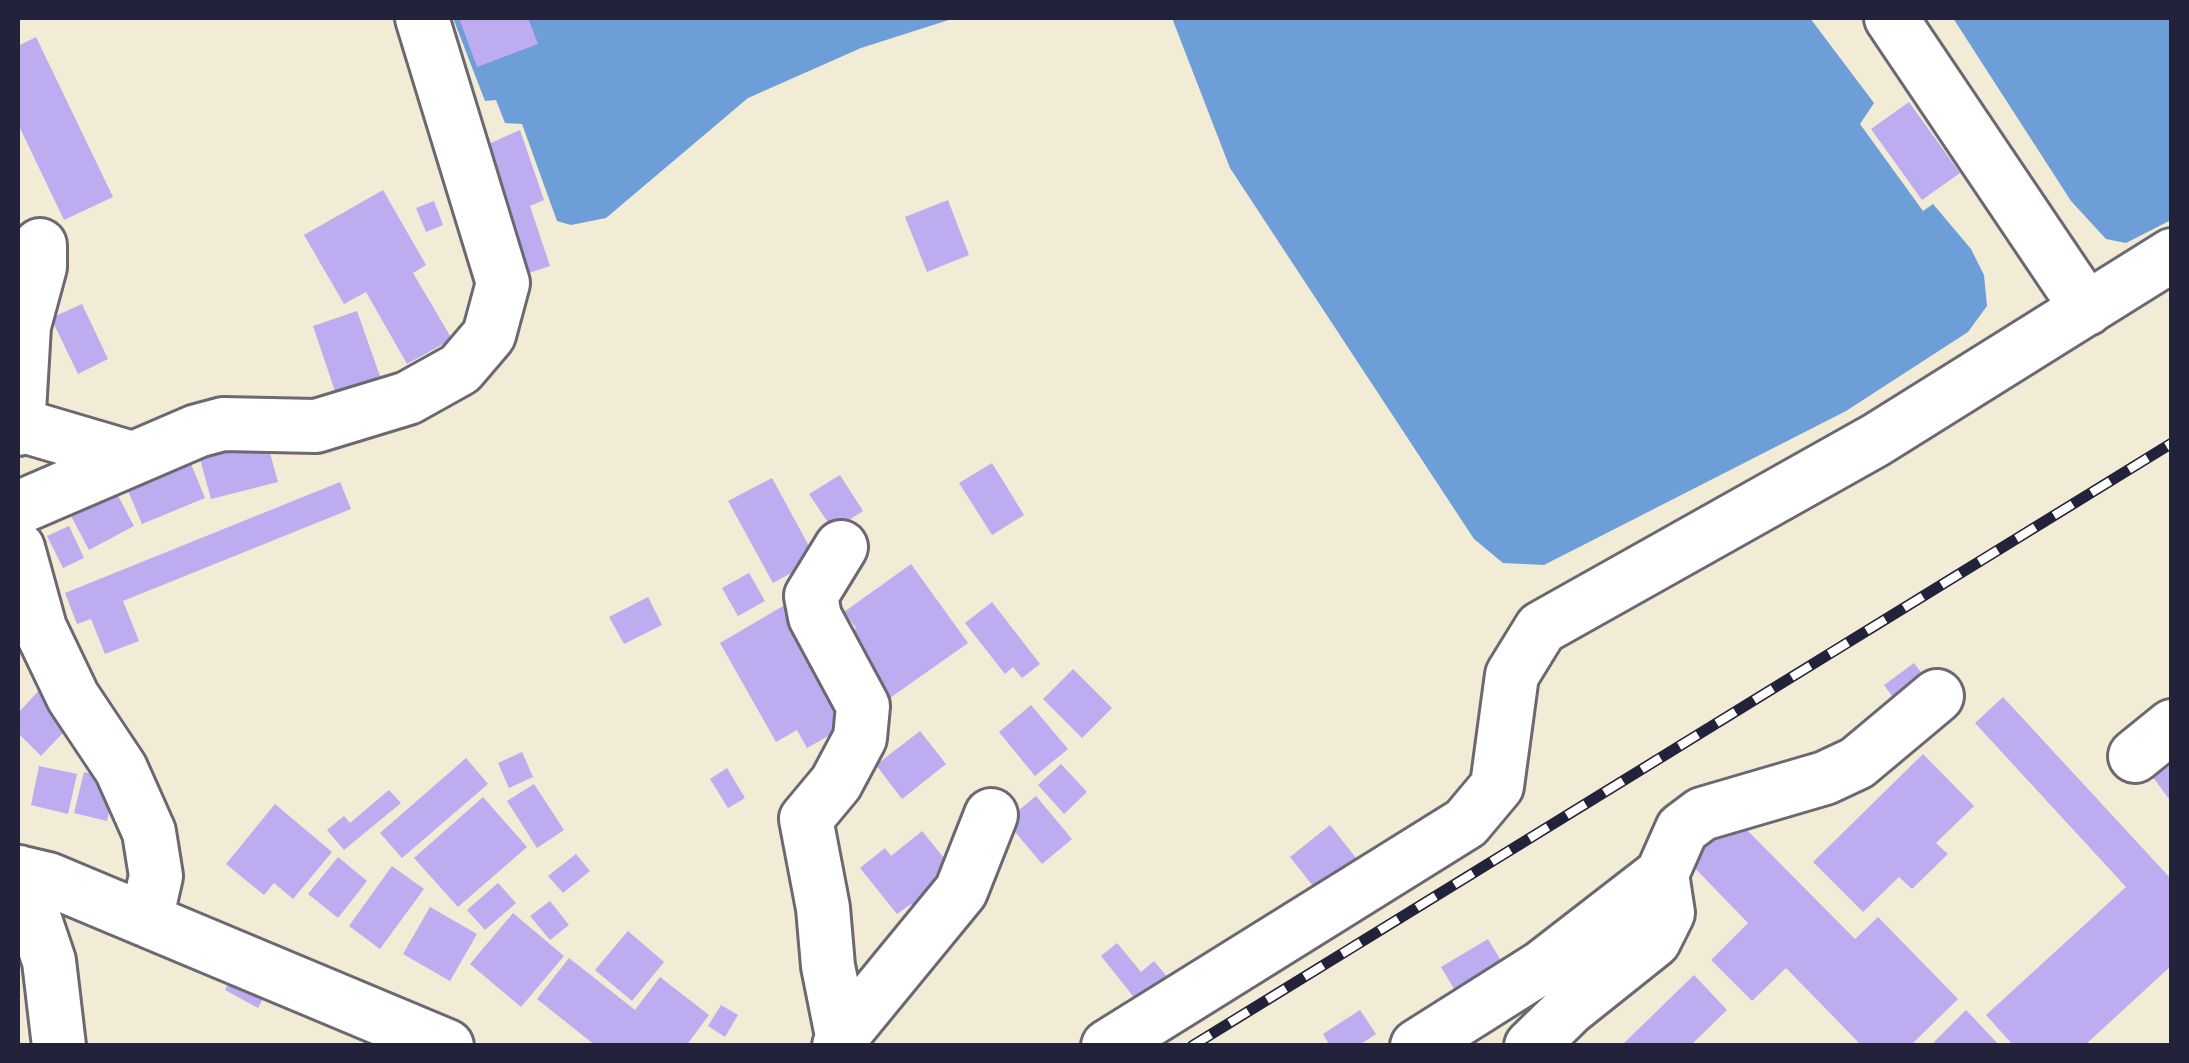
<!DOCTYPE html>
<html>
<head>
<meta charset="utf-8">
<style>
  body { margin:0 }
  #map { position:relative; width:2189px; height:1063px; overflow:hidden; background:#f2ebd5; font-family:"IM FELL DW Pica",serif }
  canvas { display:block }
  .frame { position:absolute; inset:0; border:20px solid #22223b; pointer-events:none }
</style>
</head>
<body>
<div id="map">
<canvas width="2189" height="1063"></canvas>
<div class="frame"></div>
</div>
<script>
const ctx = document.querySelector('canvas').getContext('2d');
ctx.lineJoin = 'round';
function paint(path, color) {
  ctx.fillStyle = color;
  ctx.fill(path, 'evenodd');
}
function shape(rows) {
  const path = new Path2D();
  for (const r of rows) {
    path.moveTo(r[0], r[1]);
    for (let i = 2; i < r.length; i += 2) path.lineTo(r[i], r[i + 1]);
  }
  return path;
}
function trace(path, color, width, dash) {
  ctx.strokeStyle = color;
  ctx.lineWidth = width;
  ctx.lineCap = dash ? 'butt' : 'round';
  ctx.setLineDash(dash || []);
  ctx.stroke(path);
}
const water = shape([
  [453,18,955,18,861,48,748,98,606,218,571,225,557,221,522,124,505,123,496,100,485,101],
  [1172,18,1810,18,1874,103,1860,124,1923,211,1933,204,1971,249,1984,275,1987,306,1968,332,1846,411,1544,565,1503,563,1474,539,1230,168],
  [1953,18,2171,18,2171,220,2126,243,2106,239,2071,201]
]);
const building = shape([
  [459,18,528,18,538,44,477,67],
  [36,37,113,197,64,220,18,124,18,46],
  [1909,102,1960,173,1922,200,1871,129],
  [520,130,544,200,530,206,550,266,511,279,475,150],
  [383,190,426,265,413,273,452,339,407,364,366,292,344,304,304,235],
  [948,200,969,255,927,272,905,217],
  [434,201,443,225,426,232,416,208],
  [82,304,108,359,78,374,51,318],
  [357,311,387,396,342,412,313,326],
  [267,442,278,482,211,499,200,459],
  [992,463,1024,515,992,535,959,483],
  [191,464,205,498,142,524,128,491],
  [840,475,863,511,833,530,809,494],
  [772,478,816,559,773,583,728,501],
  [340,482,351,509,123,601,139,641,105,654,91,619,77,624,65,593],
  [115,490,134,526,89,550,70,514],
  [69,526,84,558,63,568,47,536],
  [911,564,968,643,890,698,845,636,856,628,844,612],
  [749,573,765,601,738,616,722,588],
  [648,597,662,625,624,644,609,617],
  [795,599,844,727,807,748,797,730,776,742,720,643],
  [992,602,1040,664,1022,678,1013,667,1005,674,965,623],
  [1914,663,1933,688,1903,711,1884,685],
  [1073,669,1112,708,1082,738,1043,699],
  [43,686,77,718,41,756,18,733,18,713],
  [2003,697,2172,880,2172,965,2084,1046,2014,1046,1986,1015,2126,887,1975,723],
  [1031,705,1068,749,1035,776,999,732],
  [920,731,946,764,902,799,876,765],
  [2157,749,2172,769,2172,803,2141,761],
  [522,752,533,777,509,788,498,763],
  [1923,754,1974,806,1936,843,1948,854,1912,889,1899,877,1863,912,1813,862],
  [466,758,488,784,402,858,380,833],
  [1061,764,1087,792,1064,814,1038,785],
  [39,766,77,774,68,814,31,805],
  [727,768,745,798,728,808,710,779],
  [84,772,116,779,107,821,74,813],
  [534,784,564,830,537,848,507,801],
  [389,790,401,803,344,850,327,830,344,816,350,823],
  [1036,796,1072,839,1042,864,1006,821],
  [483,797,527,847,458,907,414,858],
  [275,804,332,852,293,899,274,883,264,895,226,864],
  [1731,814,1855,939,1878,917,1958,999,1910,1046,1862,1046,1786,968,1752,1001,1711,960,1748,923,1686,859],
  [1330,825,1368,873,1328,905,1290,857],
  [922,831,962,880,919,915,911,904,897,914,860,868,885,848,891,856],
  [576,854,590,871,563,893,548,876],
  [338,857,367,881,338,918,308,894],
  [392,866,424,889,380,949,349,926],
  [498,883,516,903,485,930,467,910],
  [550,901,569,925,550,940,530,916],
  [430,907,477,934,450,981,403,954],
  [513,913,564,956,521,1007,470,964],
  [628,931,664,962,632,1001,595,970],
  [1488,939,1503,964,1456,992,1441,967],
  [1117,943,1141,972,1154,961,1179,991,1149,1016,1101,956],
  [569,958,635,1010,660,977,709,1015,686,1046,596,1046,537,999],
  [235,971,268,989,258,1008,225,990],
  [1694,975,1727,1010,1690,1046,1621,1046],
  [721,1005,738,1015,725,1037,708,1026],
  [1360,1010,1376,1034,1358,1046,1330,1046,1323,1034],
  [1966,1010,2000,1046,1930,1046]
]);
const minor = shape([
  [1891,18,2087,309],
  [20,425,132,458],
  [18,429,24,326,40,267,40,245],
  [18,508,197,431,223,424,316,426,408,398,460,369,489,335,503,283,422,18],
  [18,548,40,628,73,697,121,769,149,832,156,876,146,920],
  [2135,756,2172,726],
  [18,872,48,879,447,1046],
  [19,872,49,961,59,1046],
  [842,1036,961,891,991,815],
  [839,1046,842,1036,828,966,823,908,806,819,836,783,860,738,863,706,815,617,811,596,841,547],
  [1108,1046,1466,823,1497,786,1512,675,1541,628,1876,440,2172,255],
  [1417,1046,1542,967,1662,874],
  [1531,1046,1570,1008,1654,941,1668,913,1662,874,1682,829,1702,814,1825,778,1857,763,1937,696]
]);
const rail = shape([
  [1192,1046,2172,443]
]);
paint(water, '#6d9ed8');
paint(building, '#bdacf0');
trace(minor, '#6b6871', 58);
trace(minor, '#fff', 52);
trace(rail, '#22223b', 11);
trace(rail, '#fff', 8, [22]);
</script>
</body>
</html>
